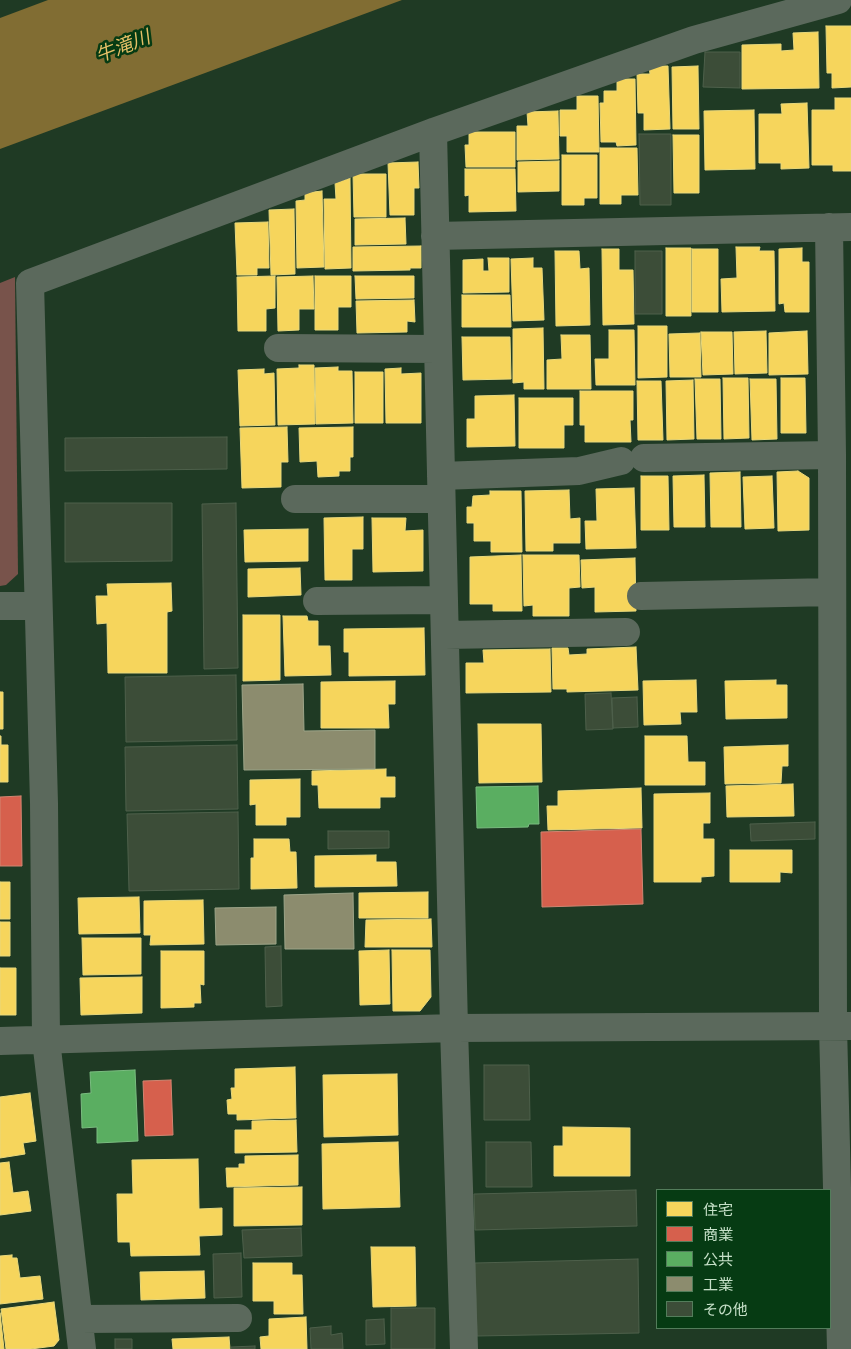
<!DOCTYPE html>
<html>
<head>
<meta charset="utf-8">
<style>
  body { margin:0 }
  #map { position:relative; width:851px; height:1349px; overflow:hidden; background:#1f3a24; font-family:Montserrat,"Noto Sans JP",sans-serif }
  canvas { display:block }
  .legend { position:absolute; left:656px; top:1189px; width:175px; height:140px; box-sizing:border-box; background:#063b13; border:1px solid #537d5b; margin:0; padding:6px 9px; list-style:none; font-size:15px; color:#c6e0c8 }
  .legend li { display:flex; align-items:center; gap:10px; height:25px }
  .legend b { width:25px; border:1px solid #537d5b }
</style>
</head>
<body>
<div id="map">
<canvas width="851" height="1349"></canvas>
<ul class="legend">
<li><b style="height:14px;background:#f6d55c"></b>住宅</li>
<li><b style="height:14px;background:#d6604d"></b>商業</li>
<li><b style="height:14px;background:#5aae61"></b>公共</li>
<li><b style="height:14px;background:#8c8c6e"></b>工業</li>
<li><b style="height:14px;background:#3c4d38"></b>その他</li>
</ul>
</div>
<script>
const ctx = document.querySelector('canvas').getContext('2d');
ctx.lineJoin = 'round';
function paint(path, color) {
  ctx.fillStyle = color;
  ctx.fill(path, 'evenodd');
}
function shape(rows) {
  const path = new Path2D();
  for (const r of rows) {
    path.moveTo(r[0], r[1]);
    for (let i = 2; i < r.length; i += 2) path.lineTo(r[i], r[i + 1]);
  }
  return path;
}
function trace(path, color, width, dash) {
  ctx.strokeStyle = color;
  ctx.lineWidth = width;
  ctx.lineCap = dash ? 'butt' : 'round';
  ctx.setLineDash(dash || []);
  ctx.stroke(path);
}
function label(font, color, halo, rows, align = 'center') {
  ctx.font = font + ' Montserrat,"Noto Sans JP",sans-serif';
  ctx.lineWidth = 5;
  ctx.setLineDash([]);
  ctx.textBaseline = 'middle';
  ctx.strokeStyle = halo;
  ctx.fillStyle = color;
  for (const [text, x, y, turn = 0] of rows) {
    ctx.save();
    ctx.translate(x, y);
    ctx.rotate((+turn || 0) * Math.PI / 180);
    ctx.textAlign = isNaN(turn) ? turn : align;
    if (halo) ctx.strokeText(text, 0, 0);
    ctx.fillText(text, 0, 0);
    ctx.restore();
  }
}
const green = shape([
  [15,277,18,574,6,585,0,586,0,283]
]);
const water = shape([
  [48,0,402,0,0,149,0,18]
]);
const homes = shape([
  [826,26,851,26,851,87,832,88,832,73,827,73,826,26],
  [818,32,819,88,742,89,742,45,781,44,781,51,794,50,793,33,818,32],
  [649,66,668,66,670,129,644,130,644,113,638,113,637,74,650,74,649,66],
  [698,66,699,129,673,129,672,67,698,66],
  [617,79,635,79,636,145,617,146,616,142,601,142,600,103,604,103,604,91,617,91,617,79],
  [577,96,598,96,599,152,567,152,567,136,560,136,560,110,577,110,577,96],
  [835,98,851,98,851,171,833,171,833,165,812,165,812,110,835,110,835,98],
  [807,103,809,168,781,169,781,163,759,163,759,114,782,114,781,104,807,103],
  [754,110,755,169,705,170,704,111,754,110],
  [558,111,559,159,517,160,517,126,528,126,527,112,558,111],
  [469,132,515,132,515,167,466,167,465,145,469,145,469,132],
  [673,135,699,135,699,193,674,193,673,135],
  [600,148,637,148,638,195,621,195,621,204,600,204,600,148],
  [562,155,597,155,597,198,584,198,584,205,562,205,562,155],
  [559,161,559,191,518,192,518,162,559,161],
  [418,162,419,188,414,188,414,215,390,215,388,163,418,162],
  [465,169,515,169,516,211,469,212,469,195,465,196,465,169],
  [353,174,386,174,386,217,354,217,353,174],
  [350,178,351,268,325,269,324,199,336,199,335,183,350,178],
  [322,191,324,267,297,268,296,201,305,200,305,193,322,191],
  [294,209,295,274,271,275,269,210,294,209],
  [405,218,406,244,355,245,355,219,405,218],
  [268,222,269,268,257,268,257,275,237,275,235,223,268,222],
  [421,246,421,268,410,268,410,270,353,271,353,247,421,246],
  [736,247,760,247,759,251,774,251,775,311,722,312,721,279,737,278,736,247],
  [666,248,691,248,691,316,666,316,666,248],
  [802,248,802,262,809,262,809,312,785,312,784,303,779,304,779,249,802,248],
  [602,249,619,249,619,270,633,270,634,324,603,325,602,249],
  [692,249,718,249,718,312,692,312,692,249],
  [555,251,579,251,580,269,589,268,590,325,556,326,555,251],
  [488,258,509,258,509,292,463,293,463,260,483,259,483,271,489,271,488,258],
  [533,258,533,268,542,268,544,320,513,321,511,259,533,258],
  [275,276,275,308,266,309,266,331,238,331,237,277,275,276],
  [313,276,314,309,299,309,299,330,278,331,277,277,313,276],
  [315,276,351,276,351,307,338,307,338,330,315,330,315,276],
  [355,276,414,276,414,298,356,299,355,276],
  [462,295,510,295,511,327,462,327,462,295],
  [414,300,415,322,407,321,407,332,357,333,356,301,414,300],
  [638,326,667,326,667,377,638,378,638,326],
  [543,328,544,389,524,389,524,382,513,383,513,329,543,328],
  [609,330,634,330,635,385,596,385,595,359,609,359,609,330],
  [766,331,767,373,735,374,734,332,766,331],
  [807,331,808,374,769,375,769,333,807,331],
  [701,332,732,332,733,374,703,375,701,332],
  [700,333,701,377,670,377,669,334,700,333],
  [561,335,590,335,591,389,547,389,547,360,562,359,561,335],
  [462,337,510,337,511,379,463,380,462,337],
  [299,365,314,365,315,424,278,425,277,369,299,368,299,365],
  [338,367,338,371,352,371,353,423,316,424,315,368,338,367],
  [401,368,401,374,421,373,421,423,386,423,385,369,401,368],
  [264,369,264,374,274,373,275,425,240,426,238,370,264,369],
  [355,372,383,372,383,423,355,423,355,372],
  [723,378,748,378,749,438,724,439,723,378],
  [781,378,805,378,806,433,781,433,781,378],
  [695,379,720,379,721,439,697,439,695,379],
  [750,379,776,379,777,439,752,440,750,379],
  [693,380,694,439,667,440,666,381,693,380],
  [637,381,661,381,663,440,638,440,637,381],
  [580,391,633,391,633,420,630,420,631,442,585,442,585,425,580,425,580,391],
  [514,395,515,446,467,447,467,419,475,419,475,396,514,395],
  [519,398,573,398,573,425,564,425,564,448,519,448,519,398],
  [287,427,288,462,281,462,281,487,242,488,240,428,287,427],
  [353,427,353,457,350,457,350,471,339,471,339,476,318,477,317,461,300,462,299,428,353,427],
  [798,471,809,478,809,530,778,531,777,472,798,471],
  [740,472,741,527,711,527,710,473,740,472],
  [704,475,705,527,674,527,673,476,704,475],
  [641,476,668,476,669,530,641,530,641,476],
  [772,476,774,528,745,529,743,477,772,476],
  [634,488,636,548,586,549,585,521,597,521,596,489,634,488],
  [569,490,570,519,580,518,580,543,553,543,553,551,526,551,525,491,569,490],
  [490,491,521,491,522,552,491,552,491,541,474,541,474,523,467,523,467,507,472,507,473,496,490,495,490,491],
  [363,517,363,549,352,549,352,580,325,580,324,518,363,517],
  [372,518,406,518,405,531,423,530,423,571,373,572,372,518],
  [308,529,308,561,245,562,244,530,308,529],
  [521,555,522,611,493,611,493,604,470,604,470,557,521,555],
  [523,555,579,555,580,587,569,588,569,616,533,616,533,605,524,606,523,555],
  [635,558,636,611,595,612,595,587,582,588,581,560,635,558],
  [300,568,301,595,248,597,248,569,300,568],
  [171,583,172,611,167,612,167,673,108,673,107,623,97,624,96,596,108,596,107,584,171,583],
  [243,615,280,615,280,680,243,681,243,615],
  [283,616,307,616,308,621,318,621,318,646,330,646,331,675,285,676,283,616],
  [424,628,425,675,349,676,349,652,344,652,344,629,424,628],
  [636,647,638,690,567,692,567,689,553,689,552,648,568,648,569,655,587,654,587,649,636,647],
  [550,649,551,692,466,693,466,663,484,663,483,650,550,649],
  [696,680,697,712,680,712,681,724,644,725,643,681,696,680],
  [776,680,776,685,787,685,787,718,726,719,725,681,776,680],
  [395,681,395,704,388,704,389,728,321,728,321,682,395,681],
  [0,692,3,692,3,729,0,729,0,692],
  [478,724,541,724,542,782,479,783,478,724],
  [0,736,1,736,1,745,8,745,8,782,0,782,0,736],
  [645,736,687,736,688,762,705,762,705,785,645,785,645,736],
  [788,745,788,766,782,766,781,783,725,784,724,747,788,745],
  [386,769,386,777,395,777,395,797,380,797,380,808,319,808,318,785,312,785,312,771,386,769],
  [300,779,300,817,286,817,286,825,256,825,256,804,250,805,250,780,300,779],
  [793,784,794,816,727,817,726,786,793,784],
  [641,788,642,828,548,830,547,806,558,806,558,791,641,788],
  [710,793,710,823,703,823,703,839,714,839,714,876,701,877,701,882,654,882,654,794,710,793],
  [254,839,289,839,290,852,296,852,297,888,251,889,251,858,254,858,254,839],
  [730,850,792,850,792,873,780,872,780,882,730,882,730,850],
  [376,855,376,862,396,862,397,886,315,887,315,856,376,855],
  [0,882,10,882,10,919,0,919,0,882],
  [428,892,428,918,359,918,359,893,428,892],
  [139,897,140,933,79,934,78,898,139,897],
  [203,900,204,944,150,945,151,935,144,935,144,901,203,900],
  [431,919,432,947,365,947,366,920,431,919],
  [0,922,10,922,10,956,0,956,0,922],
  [82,938,141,938,141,974,83,975,82,938],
  [389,950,390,1004,360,1005,359,951,389,950],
  [392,950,430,950,431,997,420,1011,393,1011,392,950],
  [161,951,204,951,204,985,200,984,201,1003,194,1003,194,1007,161,1008,161,951],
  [0,968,16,968,16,1015,0,1015,0,968],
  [142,977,142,1013,81,1015,80,978,142,977],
  [295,1067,296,1118,237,1120,237,1114,228,1114,227,1100,232,1099,231,1088,235,1088,235,1069,295,1067],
  [397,1074,398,1135,324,1137,323,1075,397,1074],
  [30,1093,36,1141,23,1143,25,1154,0,1158,0,1097,30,1093],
  [296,1120,297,1152,235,1153,235,1130,252,1130,252,1121,296,1120],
  [563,1127,630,1128,630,1176,554,1176,554,1146,563,1146,563,1127],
  [398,1142,400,1207,323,1209,322,1144,398,1142],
  [298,1155,298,1185,227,1187,226,1168,239,1168,239,1164,245,1164,245,1156,298,1155],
  [198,1159,199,1209,222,1208,222,1235,199,1236,200,1255,131,1256,130,1242,118,1242,117,1194,133,1194,132,1160,198,1159],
  [9,1162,13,1193,28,1191,31,1211,0,1215,0,1163,9,1162],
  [302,1187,302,1225,234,1226,234,1188,302,1187],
  [371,1247,415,1247,416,1306,373,1307,371,1247],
  [12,1255,12,1258,17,1258,20,1278,40,1276,43,1299,0,1304,0,1256,12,1255],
  [253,1263,292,1263,292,1275,302,1275,303,1314,274,1314,274,1301,253,1301,253,1263],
  [204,1271,205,1298,141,1300,140,1272,204,1271],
  [54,1302,59,1340,54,1346,31,1349,6,1349,1,1309,54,1302],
  [0,1313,4,1349,0,1349,0,1313],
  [306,1317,307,1349,261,1349,260,1337,269,1336,269,1319,306,1317],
  [229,1337,230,1349,173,1349,172,1339,229,1337]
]);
const shops = shape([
  [21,796,22,866,0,866,0,797,21,796],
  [641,829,643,904,542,907,541,832,641,829],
  [171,1080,173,1135,145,1136,143,1081,171,1080]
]);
const public = shape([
  [538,786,539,824,529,824,528,827,477,828,476,787,538,786],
  [135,1070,138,1141,97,1143,97,1127,82,1128,81,1094,91,1093,90,1072,135,1070]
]);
const industry = shape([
  [303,684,304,731,375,730,375,769,244,770,242,685,303,684],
  [353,893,354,949,285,949,284,895,353,893],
  [276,907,276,944,216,945,215,908,276,907]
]);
const building = shape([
  [705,52,740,52,740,88,703,87,705,52],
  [639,134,671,134,671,205,640,205,639,134],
  [635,251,662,251,662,314,635,314,635,251],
  [227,437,227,469,65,471,65,438,227,437],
  [65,503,172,503,172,561,65,562,65,503],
  [236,503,238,668,204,669,202,504,236,503],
  [236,675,237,740,126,742,125,677,236,675],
  [611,693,613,729,586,730,585,694,611,693],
  [637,697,638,727,613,728,612,698,637,697],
  [237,745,238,809,126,811,125,747,237,745],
  [238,812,239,889,129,891,127,814,238,812],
  [815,822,815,839,751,841,750,824,815,822],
  [328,831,389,831,389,848,328,849,328,831],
  [281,946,282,1006,266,1007,265,947,281,946],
  [484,1065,529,1065,530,1120,484,1120,484,1065],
  [486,1142,531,1142,532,1187,486,1187,486,1142],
  [636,1190,637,1226,475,1230,474,1194,636,1190],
  [301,1228,302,1256,244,1258,242,1230,301,1228],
  [241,1253,242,1297,214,1298,213,1254,241,1253],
  [638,1259,639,1333,477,1336,475,1263,638,1259],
  [391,1308,435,1308,435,1349,391,1349,391,1308],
  [384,1319,385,1344,366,1345,366,1320,384,1319],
  [331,1326,331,1335,342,1333,343,1349,311,1349,310,1328,331,1326],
  [115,1339,132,1339,132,1349,115,1349,115,1339],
  [255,1346,255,1349,231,1349,231,1347,255,1346]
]);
const street = shape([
  [433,132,454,1028,464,1349],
  [829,227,832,455,833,1026,841,1349],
  [435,236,851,227],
  [278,348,438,349],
  [644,458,832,455],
  [441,476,579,471,621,461],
  [295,499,441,499],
  [641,596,832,592],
  [317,601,444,600],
  [0,606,37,606],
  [445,635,626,632],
  [0,1041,454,1028,851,1026],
  [79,1319,238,1318],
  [82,1349,46,1040,44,803,30,283,433,132,694,40,838,0]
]);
const waterNames = [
  ["牛滝川",123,47,-21]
];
paint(green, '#78534b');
paint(water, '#816d33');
paint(homes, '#f6d55c');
trace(homes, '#e8d87c', 1);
paint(shops, '#d6604d');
trace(shops, '#d18672', 1);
paint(public, '#5aae61');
trace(public, '#7abd80', 1);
paint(industry, '#8c8c6e');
trace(industry, '#9da589', 1);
paint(building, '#3c4d38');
trace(building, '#4e604b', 1);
trace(street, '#5b695c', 28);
label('italic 19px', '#e4bf67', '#063b13', waterNames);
</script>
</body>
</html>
